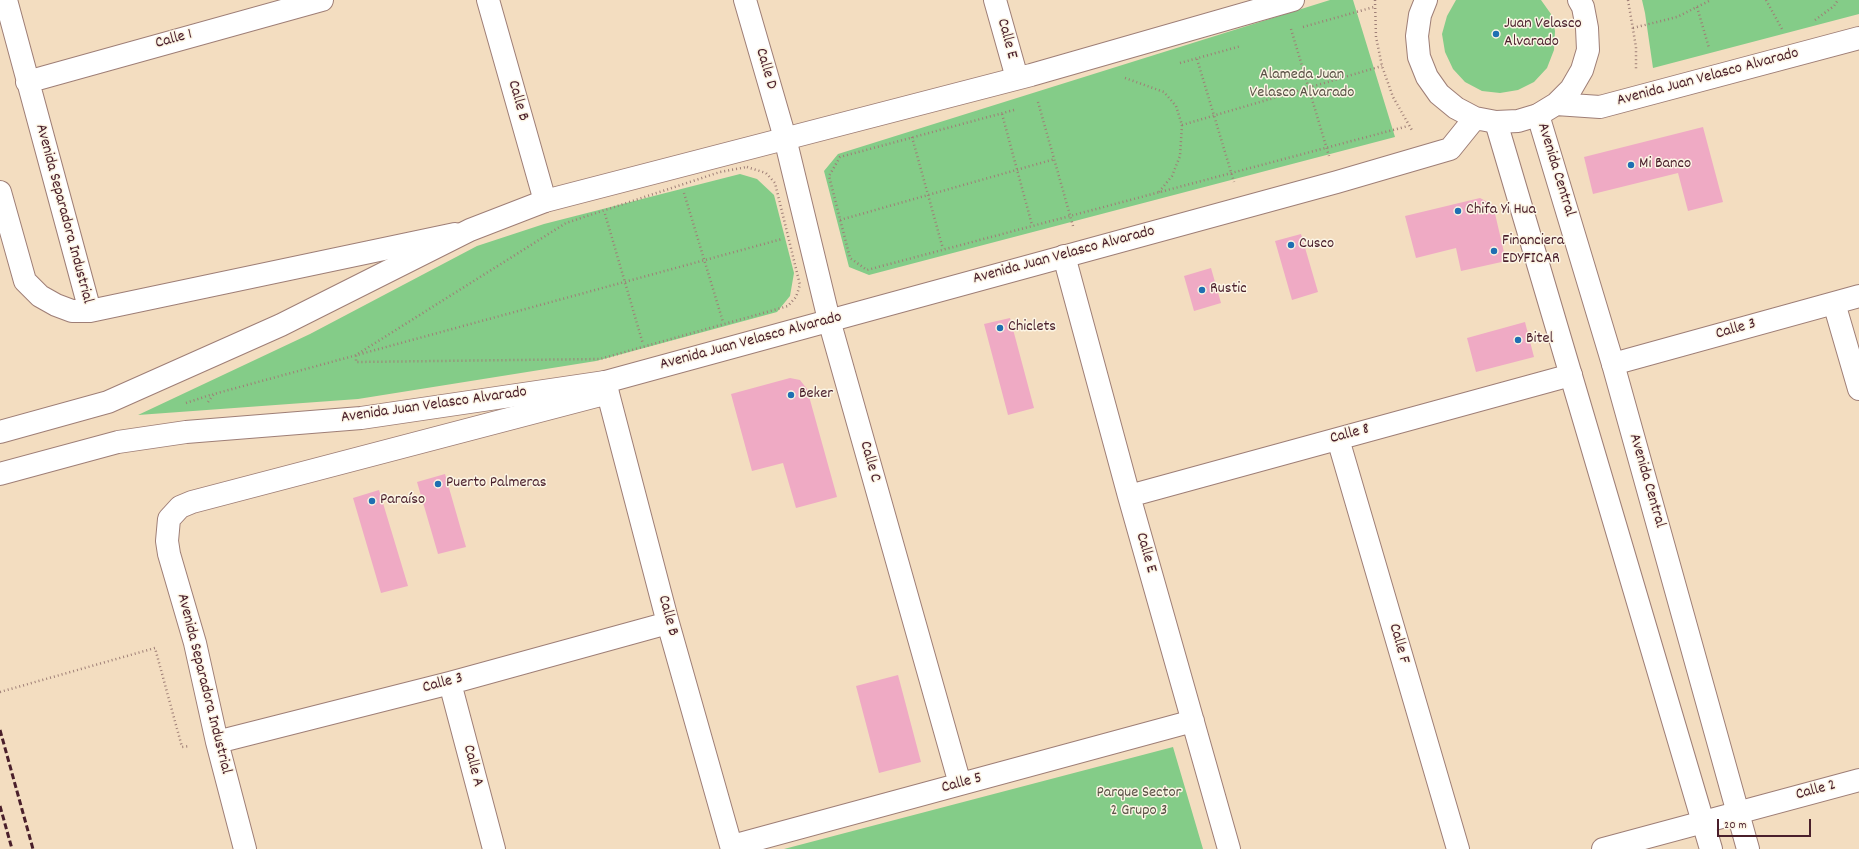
<!DOCTYPE html>
<html>
<head>
<meta charset="utf-8">
<style>
  body { margin:0 }
  #map { position:relative; width:1859px; height:849px; overflow:hidden; background:#f3ddc0; font-family:Dekko,sans-serif }
  canvas { display:block }
  .scale { position:absolute; left:1717px; top:819px; width:94px; height:18px; box-sizing:border-box; border:2px solid #4a1f2b; border-top:0; padding-left:5px; font-size:12px; line-height:14px; white-space:nowrap; color:#4a1f2b; -webkit-text-stroke:3px #fcf5e5; paint-order:stroke }
</style>
</head>
<body>
<div id="map">
<canvas width="1859" height="849"></canvas>
<div class="scale">20 m</div>
</div>
<script>
const ctx = document.querySelector('canvas').getContext('2d');
ctx.lineJoin = 'round';
function paint(path, color) {
  ctx.fillStyle = color;
  ctx.fill(path, 'evenodd');
}
function shape(rows) {
  const path = new Path2D();
  for (const r of rows) {
    path.moveTo(r[0], r[1]);
    for (let i = 2; i < r.length; i += 2) path.lineTo(r[i], r[i + 1]);
  }
  return path;
}
function trace(path, color, width, dash) {
  ctx.strokeStyle = color;
  ctx.lineWidth = width;
  ctx.lineCap = dash ? 'butt' : 'round';
  ctx.setLineDash(dash || []);
  ctx.stroke(path);
}
function label(font, color, halo, rows, align = 'center') {
  ctx.font = font + ' Dekko,sans-serif';
  ctx.lineWidth = 3;
  ctx.setLineDash([]);
  ctx.textBaseline = 'middle';
  ctx.strokeStyle = halo;
  ctx.fillStyle = color;
  for (const [text, x, y, turn = 0] of rows) {
    ctx.save();
    ctx.translate(x, y);
    ctx.rotate((+turn || 0) * Math.PI / 180);
    ctx.textAlign = isNaN(turn) ? turn : align;
    if (halo) ctx.strokeText(text, 0, 0);
    ctx.fillText(text, 0, 0);
    ctx.restore();
  }
}
const green = shape([
  [1330,0,1353,0,1395,137,869,275,849,267,824,171,838,154],
  [1456,0,1541,0,1551,14,1555,31,1554,50,1547,68,1534,82,1518,90,1500,93,1482,91,1465,82,1453,69,1445,52,1442,34,1447,16],
  [1642,0,1859,0,1859,14,1653,68,1645,13],
  [740,174,757,179,774,195,794,273,790,296,777,312,596,361,358,399,138,415,310,334,477,246,544,224],
  [1173,747,1203,849,784,849]
]);
const building = shape([
  [1703,127,1723,202,1688,211,1678,173,1593,194,1584,157],
  [1480,198,1493,205,1506,261,1461,271,1456,248,1416,258,1405,216],
  [1301,234,1318,292,1292,300,1275,241],
  [1211,268,1221,303,1194,311,1184,276],
  [1010,318,1034,408,1008,415,984,324],
  [1525,322,1534,357,1476,372,1467,338],
  [790,378,800,380,807,389,837,497,796,508,783,463,752,471,731,394],
  [445,474,466,547,438,554,417,482],
  [379,490,408,586,381,593,353,498],
  [898,675,921,762,879,773,856,686]
]);
const path = shape([
  [1375,0,1376,37,1382,66,1393,97,1413,132],
  [1628,0,1636,47,1636,70],
  [1766,0,1782,29],
  [1697,7,1709,48],
  [1815,20,1834,6,1838,0],
  [1303,27,1374,7],
  [1633,28,1677,17,1711,0],
  [1291,29,1329,156],
  [1197,59,1234,182],
  [1180,63,1241,46],
  [1125,78,1164,92,1176,106,1182,125,1180,156,1172,176,1159,192],
  [1038,102,1073,226],
  [1014,110,840,157,829,176,850,258,867,270,1408,126],
  [1002,114,1032,225],
  [1182,125,1382,66],
  [912,137,943,249],
  [747,167,766,173,775,183,800,285,796,297,788,306,600,359,356,362,356,355,566,223,720,172,747,167],
  [684,193,723,322],
  [605,214,643,344],
  [840,220,1055,159],
  [208,402,214,394,782,239],
  [186,403,213,394],
  [0,692,155,648,182,747,190,746]
]);
const minor = shape([
  [6,0,90,311],
  [488,0,545,201],
  [745,0,785,138,829,320,960,784],
  [995,0,1017,78],
  [27,82,322,0],
  [0,192,25,281,40,296,56,305,72,311,90,311,455,234],
  [1064,256,1129,496,1229,849],
  [1834,303,1859,389],
  [1613,364,1859,296],
  [605,382,668,623,732,849],
  [1338,439,1458,849],
  [1129,496,1571,375],
  [450,683,494,849],
  [217,742,450,683,668,623],
  [732,846,1193,721],
  [245,849,217,742,195,643,169,554,167,541,169,519,180,507,192,502,608,393],
  [1603,849,1859,780]
]);
const tertiary = shape([
  [1538,115,1613,364,1748,849],
  [1496,122,1711,849]
]);
const secondary = shape([
  [1426,0,1420,15,1417,36,1419,57,1427,77,1439,94,1456,108,1475,118,1496,122,1518,121,1538,115,1556,104,1571,89,1582,70,1588,50,1587,28,1583,7,1579,0],
  [1556,104,1600,107,1859,38],
  [0,432,108,402,281,325,470,230,545,201,1031,75,1293,0],
  [0,474,118,442,186,432,361,418,605,382,1337,182,1450,149,1475,118]
]);
const rail = shape([
  [0,730,33,849],
  [0,806,12,849]
]);
const markers = [
  [1496,34,4,"#1f6fb2"],
  [1631,165,4,"#1f6fb2"],
  [1458,211,4,"#1f6fb2"],
  [1291,245,4,"#1f6fb2"],
  [1494,251,4,"#1f6fb2"],
  [1202,290,4,"#1f6fb2"],
  [1000,328,4,"#1f6fb2"],
  [1518,340,4,"#1f6fb2"],
  [791,395,4,"#1f6fb2"],
  [438,484,4,"#1f6fb2"],
  [372,501,4,"#1f6fb2"]
];
const poiNames = [
  ["Juan Velasco",1504,25],
  ["Alvarado",1504,43],
  ["Mi Banco",1639,165],
  ["Chifa Yi Hua",1466,211],
  ["Financiera",1502,242],
  ["EDYFICAR",1502,260],
  ["Cusco",1299,245],
  ["Rustic",1210,290],
  ["Chiclets",1008,328],
  ["Bitel",1526,340],
  ["Beker",799,395],
  ["Puerto Palmeras",446,484],
  ["Paraíso",380,501]
];
const streetNames = [
  ["Calle E",1006,39,75],
  ["Calle 1",174,40,-15],
  ["Calle D",765,69,74],
  ["Avenida Juan Velasco Alvarado",1708,78,-15],
  ["Calle B",517,101,74],
  ["Avenida Central",1555,170,73],
  ["Avenida Separadora Industrial",63,214,75],
  ["Avenida Juan Velasco Alvarado",1064,256,-15],
  ["Calle 3",1736,330,-16],
  ["Avenida Juan Velasco Alvarado",751,342,-15],
  ["Avenida Juan Velasco Alvarado",434,406,-8],
  ["Calle 8",1350,435,-15],
  ["Calle C",869,462,74],
  ["Avenida Central",1646,481,74],
  ["Calle E",1145,553,74],
  ["Calle B",667,616,75],
  ["Calle F",1398,644,74],
  ["Avenida Separadora Industrial",203,684,76],
  ["Calle 3",443,684,-15],
  ["Calle A",472,766,75],
  ["Calle 5",962,784,-15],
  ["Calle 2",1816,791,-15]
];
const parkNames = [
  ["Alameda Juan",1302,76],
  ["Velasco Alvarado",1302,94],
  ["Parque Sector",1139,794],
  ["2 Grupo 3",1139,812]
];
paint(green, '#84cc88');
paint(building, '#efaac4');
trace(minor, '#9e7e76', 24);
trace(tertiary, '#9e7e76', 24);
trace(secondary, '#9e7e76', 24);
trace(path, '#9e7e76', 2.5, [1, 3]);
trace(minor, '#fff', 22);
trace(tertiary, '#fff', 22);
trace(secondary, '#fff', 22);
trace(rail, '#4a1f2b', 3, [6, 3]);
for (const [x, y, r, color] of markers) {
  const dot = new Path2D();
  dot.arc(x, y, r, 0, 2 * Math.PI);
  ctx.fillStyle = color;
  ctx.fill(dot);
  trace(dot, '#fcf5e5', 1.5);
}
label('16px', '#4a1f2b', '#fcf5e5', poiNames, 'left');
label('16px', '#4a1f2b', '#fcf5e5', streetNames);
label('16px', '#5b5347', '#fcf5e5', parkNames);
</script>
</body>
</html>
